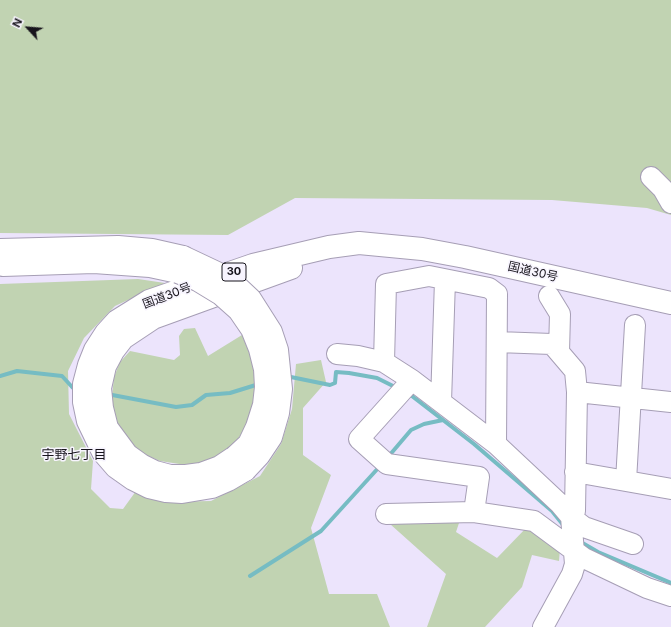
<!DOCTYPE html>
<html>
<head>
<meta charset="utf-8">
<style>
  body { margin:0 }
  #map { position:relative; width:671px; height:627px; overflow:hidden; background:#ece4fc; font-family:Inter,sans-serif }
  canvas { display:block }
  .north { position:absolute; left:8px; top:8px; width:40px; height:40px; -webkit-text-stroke:3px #f7f4fe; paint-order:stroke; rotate:296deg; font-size:11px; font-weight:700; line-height:16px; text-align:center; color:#17141c }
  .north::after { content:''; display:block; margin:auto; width:14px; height:18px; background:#17141c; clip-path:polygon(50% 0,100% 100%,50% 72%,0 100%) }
</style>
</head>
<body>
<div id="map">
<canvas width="671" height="627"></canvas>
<div class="north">N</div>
</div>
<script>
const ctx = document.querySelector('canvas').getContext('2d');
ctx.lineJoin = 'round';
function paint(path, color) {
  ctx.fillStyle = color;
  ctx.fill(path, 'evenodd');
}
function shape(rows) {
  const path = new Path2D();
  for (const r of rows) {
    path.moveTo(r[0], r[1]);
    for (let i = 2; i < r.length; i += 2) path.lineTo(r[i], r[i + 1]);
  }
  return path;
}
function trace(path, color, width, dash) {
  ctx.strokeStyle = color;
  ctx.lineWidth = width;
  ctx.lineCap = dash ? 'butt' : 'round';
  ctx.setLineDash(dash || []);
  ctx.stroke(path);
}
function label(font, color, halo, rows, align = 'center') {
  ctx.font = font + ' Inter,"Noto Sans JP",sans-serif';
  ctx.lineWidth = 3;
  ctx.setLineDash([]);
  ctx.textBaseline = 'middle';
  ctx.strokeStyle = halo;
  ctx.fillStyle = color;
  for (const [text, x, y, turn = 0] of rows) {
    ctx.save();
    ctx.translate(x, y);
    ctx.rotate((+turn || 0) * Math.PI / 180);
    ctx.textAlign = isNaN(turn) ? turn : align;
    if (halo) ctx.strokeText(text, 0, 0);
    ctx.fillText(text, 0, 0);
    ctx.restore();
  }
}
const green = shape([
  [0,0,671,0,671,215,647,208,552,200,295,198,228,235,0,233],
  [138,279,165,283,115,306,84,338,68,371,69,414,93,461,91,489,110,508,123,509,136,491,163,502,211,501,260,476,281,444,292,409,296,364,321,360,326,382,303,408,303,455,331,475,311,528,329,594,377,594,390,627,0,627,0,284],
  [195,328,208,356,242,335,250,355,254,373,254,399,248,422,237,441,220,455,202,463,186,465,160,461,137,451,118,426,111,406,114,377,120,362,130,351,174,360,180,355,179,336,184,329],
  [412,517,460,520,456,532,497,558,528,526,560,548,559,561,532,555,522,587,485,627,427,627,446,574,390,524]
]);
const stream = shape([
  [0,376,17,371,62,376,73,388,77,389],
  [286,376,330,385,335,383,336,372,349,373,377,378,397,388],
  [408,393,474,444,552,511,564,526],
  [107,394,176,407,192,405,206,395,230,393,259,384],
  [388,457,411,430,424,424,443,420],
  [579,541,598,552,671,583],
  [250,576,321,531,381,465]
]);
const minor = shape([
  [651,177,663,189,671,203],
  [549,296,560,314,559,352],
  [497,342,552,344,575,371,577,392,575,511,571,517,575,564,572,574,543,627],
  [337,354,358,356,384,362,412,380,496,444,560,504,571,517,584,527,633,544],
  [384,362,386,284,429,276,489,288,497,294,496,444],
  [412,380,359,439,387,464,479,477,474,512],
  [577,392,671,402],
  [441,402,445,280],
  [575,472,671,489],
  [626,481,635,325],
  [386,514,474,512,534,521,584,558,647,588,671,596]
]);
const highway = shape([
  [0,250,118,247,152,250,183,257],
  [3,265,94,262,150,266,178,272],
  [235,457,220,467,201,474,186,476,170,476,155,472,141,465,127,455,107,428,102,408,100,388,105,366,113,351,123,338,153,318,291,268],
  [245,470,228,480,212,487,182,492,166,491,149,487,133,479,116,467,103,452,88,421,84,402,84,384,89,365,95,350,106,333,117,321,149,301,253,265,329,247,359,243,422,249,465,257,671,303]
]);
const highwayBridge = shape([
  [183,257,219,274,234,284,250,299,271,332,277,350,281,389,278,413,271,437,259,455,245,470],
  [178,272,198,280,221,294,239,310,252,329,260,349,265,369,266,387,264,405,257,427,249,444,235,457]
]);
const shields = [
  [234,272,24]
];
const shieldNames = [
  ["30",234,272]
];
const streetNames = [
  ["国道30号",533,272,13],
  ["国道30号",167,296,-21]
];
const neighbourhoodNames = [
  ["宇野七丁目",74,455]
];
paint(green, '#c1d3b2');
trace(stream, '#76bcc3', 4);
trace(minor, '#a69eb5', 22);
trace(highway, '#a69eb5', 24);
trace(minor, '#fff', 20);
trace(highway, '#fff', 22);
trace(highwayBridge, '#a69eb5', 24, []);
trace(highwayBridge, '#fff', 22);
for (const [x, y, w] of shields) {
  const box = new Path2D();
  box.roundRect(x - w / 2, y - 9, w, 18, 3);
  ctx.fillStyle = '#f7f4fe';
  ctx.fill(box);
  trace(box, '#17141c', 1);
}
label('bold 11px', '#17141c', null, shieldNames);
label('12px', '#17141c', '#f7f4fe', streetNames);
label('13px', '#17141c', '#f7f4fe', neighbourhoodNames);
</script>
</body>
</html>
